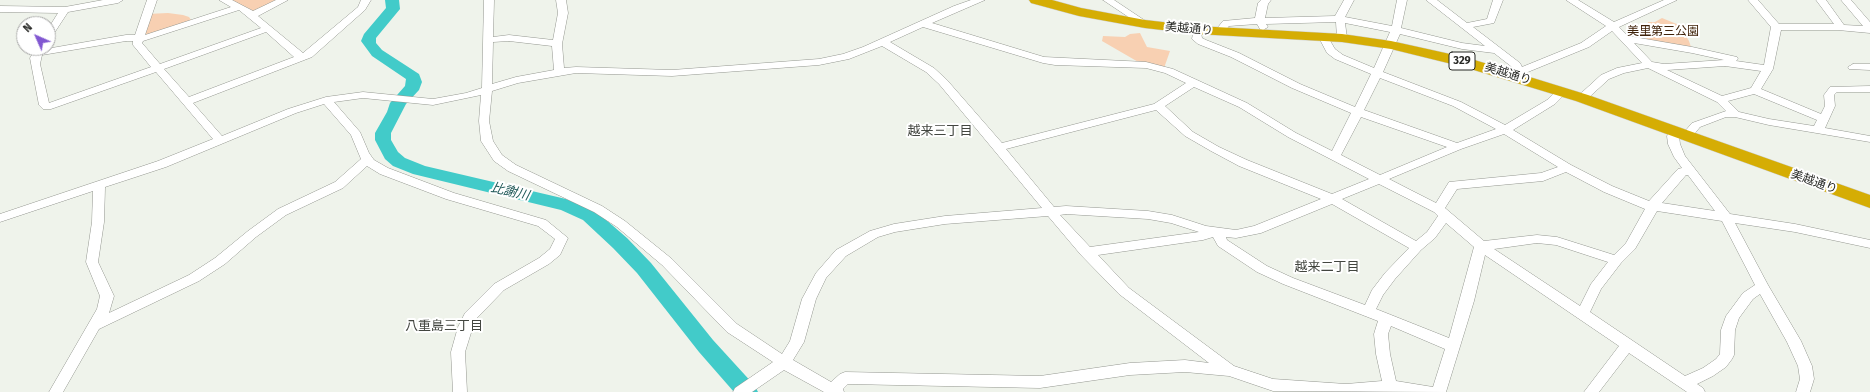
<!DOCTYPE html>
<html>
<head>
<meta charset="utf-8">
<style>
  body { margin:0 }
  #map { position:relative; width:1870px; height:392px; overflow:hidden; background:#eff3eb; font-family:"Fira Sans",sans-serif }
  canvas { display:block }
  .north { position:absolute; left:16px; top:16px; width:40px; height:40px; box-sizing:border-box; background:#fff; border:1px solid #a9a9a8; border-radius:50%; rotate:315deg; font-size:11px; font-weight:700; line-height:16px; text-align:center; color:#272825 }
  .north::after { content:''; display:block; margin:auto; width:14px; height:18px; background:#8157d1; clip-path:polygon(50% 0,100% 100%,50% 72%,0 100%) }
</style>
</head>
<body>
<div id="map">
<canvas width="1870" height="392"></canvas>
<div class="north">N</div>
</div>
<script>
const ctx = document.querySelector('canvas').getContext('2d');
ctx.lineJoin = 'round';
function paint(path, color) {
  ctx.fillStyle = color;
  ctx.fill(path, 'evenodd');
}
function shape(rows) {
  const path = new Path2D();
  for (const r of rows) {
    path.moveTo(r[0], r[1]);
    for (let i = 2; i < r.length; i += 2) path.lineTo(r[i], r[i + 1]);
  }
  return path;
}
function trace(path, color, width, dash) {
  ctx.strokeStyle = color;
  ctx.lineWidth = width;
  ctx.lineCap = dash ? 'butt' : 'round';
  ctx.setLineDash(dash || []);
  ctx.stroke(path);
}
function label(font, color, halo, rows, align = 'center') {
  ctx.font = font + ' "Fira Sans","Noto Sans JP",sans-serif';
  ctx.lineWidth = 4;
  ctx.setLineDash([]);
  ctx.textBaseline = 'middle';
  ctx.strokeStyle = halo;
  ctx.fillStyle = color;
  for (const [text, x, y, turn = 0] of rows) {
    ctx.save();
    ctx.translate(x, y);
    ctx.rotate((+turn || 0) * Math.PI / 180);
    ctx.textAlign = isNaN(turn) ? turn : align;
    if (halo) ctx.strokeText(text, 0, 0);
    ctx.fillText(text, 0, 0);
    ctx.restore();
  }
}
const green = shape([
  [224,0,283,0,252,15],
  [168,13,183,15,189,17,193,23,139,39,147,14],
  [1662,18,1679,25,1689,41,1692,50,1646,42,1648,22,1655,22],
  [1140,33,1147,47,1170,51,1164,68,1140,63,1102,41,1103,36,1125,37,1130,34]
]);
const river = shape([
  [385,0,399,0,400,9,376,38,376,43,382,50,419,74,422,82,419,90,406,104,391,133,391,140,398,152,405,158,425,166,566,199,597,212,627,238,651,263,713,340,755,386,758,392,734,392,699,352,637,273,613,248,583,220,561,210,413,174,393,166,385,159,375,140,375,133,387,112,390,103,405,86,406,79,372,56,361,41,364,34,386,8,385,0]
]);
const minor = shape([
  [103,0,123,0,118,3,68,12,51,38,48,39,48,29,58,13,0,12,0,6,65,7,103,0],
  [147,0,157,0,145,35,231,7,219,0,232,0,253,11,276,0,288,0,258,16,303,53,358,7,361,0,371,0,365,10,312,57,193,103,222,136,288,109,326,97,363,92,433,99,466,93,482,88,484,0,494,0,493,37,509,35,553,40,558,13,556,0,566,0,568,13,562,44,564,68,576,67,672,70,819,59,843,54,863,47,954,6,971,0,985,0,932,23,1044,57,1146,62,1173,69,1247,103,1296,133,1332,151,1351,113,1292,88,1231,57,1198,44,1192,39,1194,28,1200,28,1202,38,1206,40,1239,53,1300,84,1355,107,1371,74,1335,59,1327,53,1318,36,1320,34,1326,34,1335,49,1343,55,1374,68,1390,32,1345,23,1347,38,1342,41,1337,38,1336,22,1266,24,1268,27,1263,30,1260,29,1257,24,1229,26,1223,33,1220,34,1215,31,1223,21,1255,18,1258,3,1261,0,1271,0,1268,4,1265,18,1335,16,1344,0,1354,0,1345,17,1392,26,1397,0,1407,0,1401,28,1462,43,1485,46,1426,0,1437,0,1467,23,1487,19,1493,0,1503,0,1494,23,1473,27,1520,63,1522,67,1581,43,1606,26,1566,0,1578,0,1614,22,1664,0,1677,0,1619,27,1628,36,1692,47,1737,57,1738,59,1736,61,1764,65,1771,27,1748,0,1758,0,1779,24,1834,24,1816,0,1826,0,1844,25,1863,26,1841,0,1851,0,1870,22,1870,33,1838,30,1781,30,1773,69,1761,89,1821,114,1825,106,1824,95,1830,87,1870,86,1870,92,1837,92,1834,95,1835,106,1825,128,1870,136,1870,142,1769,125,1735,117,1726,117,1700,127,1691,138,1683,138,1681,136,1692,123,1726,111,1717,102,1648,68,1624,73,1609,79,1586,100,1578,100,1577,98,1578,96,1601,75,1617,68,1642,63,1612,31,1589,47,1523,74,1520,78,1516,79,1511,76,1514,72,1512,67,1494,53,1462,49,1400,34,1383,72,1461,102,1505,125,1547,100,1558,89,1566,89,1567,91,1566,93,1555,104,1513,130,1571,165,1612,186,1649,201,1678,169,1682,168,1674,157,1668,144,1667,136,1671,129,1679,129,1681,131,1679,136,1680,144,1685,156,1730,214,1795,224,1870,240,1870,248,1795,232,1735,223,1768,285,1801,341,1812,366,1814,379,1810,392,1796,392,1800,379,1798,366,1787,342,1760,294,1753,299,1739,318,1735,330,1734,355,1732,359,1726,367,1713,376,1697,384,1703,388,1705,392,1687,392,1629,353,1599,392,1584,392,1619,346,1485,255,1474,301,1446,392,1273,391,1229,376,1185,372,1130,375,1040,388,848,384,843,389,844,392,824,392,784,370,752,392,733,392,735,388,773,362,727,332,662,265,617,227,594,212,508,171,494,161,481,141,479,121,481,95,433,105,363,98,334,102,360,132,369,153,374,160,388,168,454,193,546,220,568,238,560,255,549,264,504,290,475,320,465,352,467,392,453,392,451,352,458,327,465,313,494,284,539,258,550,249,555,239,538,226,446,199,380,174,367,166,343,188,286,215,256,237,225,264,199,281,99,329,63,392,49,392,97,309,100,296,86,262,92,222,93,191,0,222,0,214,158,161,213,139,156,72,51,109,43,109,39,105,30,58,36,48,46,49,126,35,135,35,147,0],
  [239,10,261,28,160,64,142,43,143,41,239,10],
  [923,27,1043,63,1055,65,1146,68,1165,73,1186,83,1154,104,1002,143,947,80,934,68,890,42,923,27],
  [266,32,294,57,189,97,164,69,266,32],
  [126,41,133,41,133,45,151,67,49,103,40,64,42,55,126,41],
  [509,41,552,46,554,70,516,77,492,84,493,42,509,41],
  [1634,43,1692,53,1724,60,1664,64,1652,62,1634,43],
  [882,46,926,72,939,84,1042,208,945,216,894,224,870,231,836,250,816,273,802,299,790,341,782,354,737,324,672,259,625,221,602,206,516,165,502,155,493,141,489,121,492,91,518,83,576,73,672,76,819,65,849,59,882,46],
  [1725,66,1761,71,1751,88,1722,96,1667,70,1725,66],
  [1380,78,1453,106,1496,129,1457,143,1364,110,1380,78],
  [1194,87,1239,107,1288,137,1369,179,1332,194,1247,160,1219,147,1193,132,1165,106,1194,87],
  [1754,94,1817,120,1814,126,1769,119,1739,112,1728,101,1754,94],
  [324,104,351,135,361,159,335,182,278,209,248,231,215,258,189,275,109,313,114,296,98,262,104,222,105,187,166,167,296,113,324,104],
  [1156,110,1185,136,1211,151,1239,166,1321,199,1254,226,1236,230,1206,226,1172,215,1148,211,1066,206,1054,207,1006,149,1156,110],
  [1361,117,1447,147,1380,175,1341,155,1361,117],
  [1504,134,1558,167,1541,173,1449,182,1436,203,1389,179,1461,149,1504,134],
  [1566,172,1604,192,1645,209,1626,243,1614,255,1557,237,1537,235,1484,241,1445,208,1457,189,1543,181,1566,172],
  [1686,175,1688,175,1715,211,1662,203,1686,175],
  [1379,184,1434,212,1438,216,1427,232,1416,241,1342,199,1379,184],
  [1332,204,1409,248,1385,273,1372,290,1365,305,1293,278,1267,266,1227,240,1226,237,1236,238,1261,233,1332,204],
  [1657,211,1722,221,1755,285,1743,293,1726,316,1721,330,1720,354,1716,359,1703,368,1685,376,1590,312,1601,289,1621,263,1635,249,1657,211],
  [1066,214,1148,219,1171,223,1199,232,1090,247,1060,215,1066,214],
  [1048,216,1081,255,1119,294,1209,363,1185,360,1130,363,1040,376,845,372,840,374,831,382,793,360,804,342,816,299,826,278,846,256,878,237,895,232,945,224,1048,216],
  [1446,223,1474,247,1449,338,1376,309,1383,295,1395,279,1421,250,1435,238,1446,223],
  [1213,237,1218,246,1257,272,1283,284,1378,321,1374,334,1376,354,1382,381,1346,384,1273,379,1234,366,1129,288,1098,255,1203,240,1213,237],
  [1537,243,1556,245,1608,262,1591,284,1580,306,1494,249,1537,243],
  [1391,326,1445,349,1433,387,1396,381,1390,354,1388,334,1391,326],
  [1103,0,1114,0,1150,24,1148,26,1142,26,1103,0],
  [1853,64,1870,64,1870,70,1849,69,1848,67,1853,64]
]);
const highway = shape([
  [1029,0,1052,0,1081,8,1145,20,1197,26,1342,34,1391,41,1468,58,1588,95,1870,195,1870,208,1576,101,1464,67,1391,49,1342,42,1197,34,1145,28,1079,16,1031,3,1029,0]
]);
const shields = [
  [1462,61,26]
];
const shieldNames = [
  ["329",1462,61]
];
const streetNames = [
  ["美越通り",1189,29,5],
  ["美越通り",1508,74,17],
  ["美越通り",1814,182,20]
];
const parkNames = [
  ["美里第三公園",1663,32]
];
const neighbourhoodNames = [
  ["越来三丁目",940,131],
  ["越来二丁目",1327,267],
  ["八重島三丁目",444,326]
];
const waterNames = [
  ["比謝川",510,192,13]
];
paint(green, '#f8d0b2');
paint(river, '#42cbc9');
trace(minor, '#949790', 1);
trace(highway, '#cfd0cf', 1);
paint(minor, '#fff');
paint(highway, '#d5ad04');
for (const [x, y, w] of shields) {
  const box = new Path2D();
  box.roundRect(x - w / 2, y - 9, w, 18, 3);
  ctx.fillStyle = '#fff';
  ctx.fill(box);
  trace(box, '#272825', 1);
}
label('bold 11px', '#272825', null, shieldNames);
label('12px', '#272825', '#fff', streetNames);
label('12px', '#3f2209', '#fff', parkNames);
label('13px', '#434640', '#fff', neighbourhoodNames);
label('italic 13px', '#215958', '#fff', waterNames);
</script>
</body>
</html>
